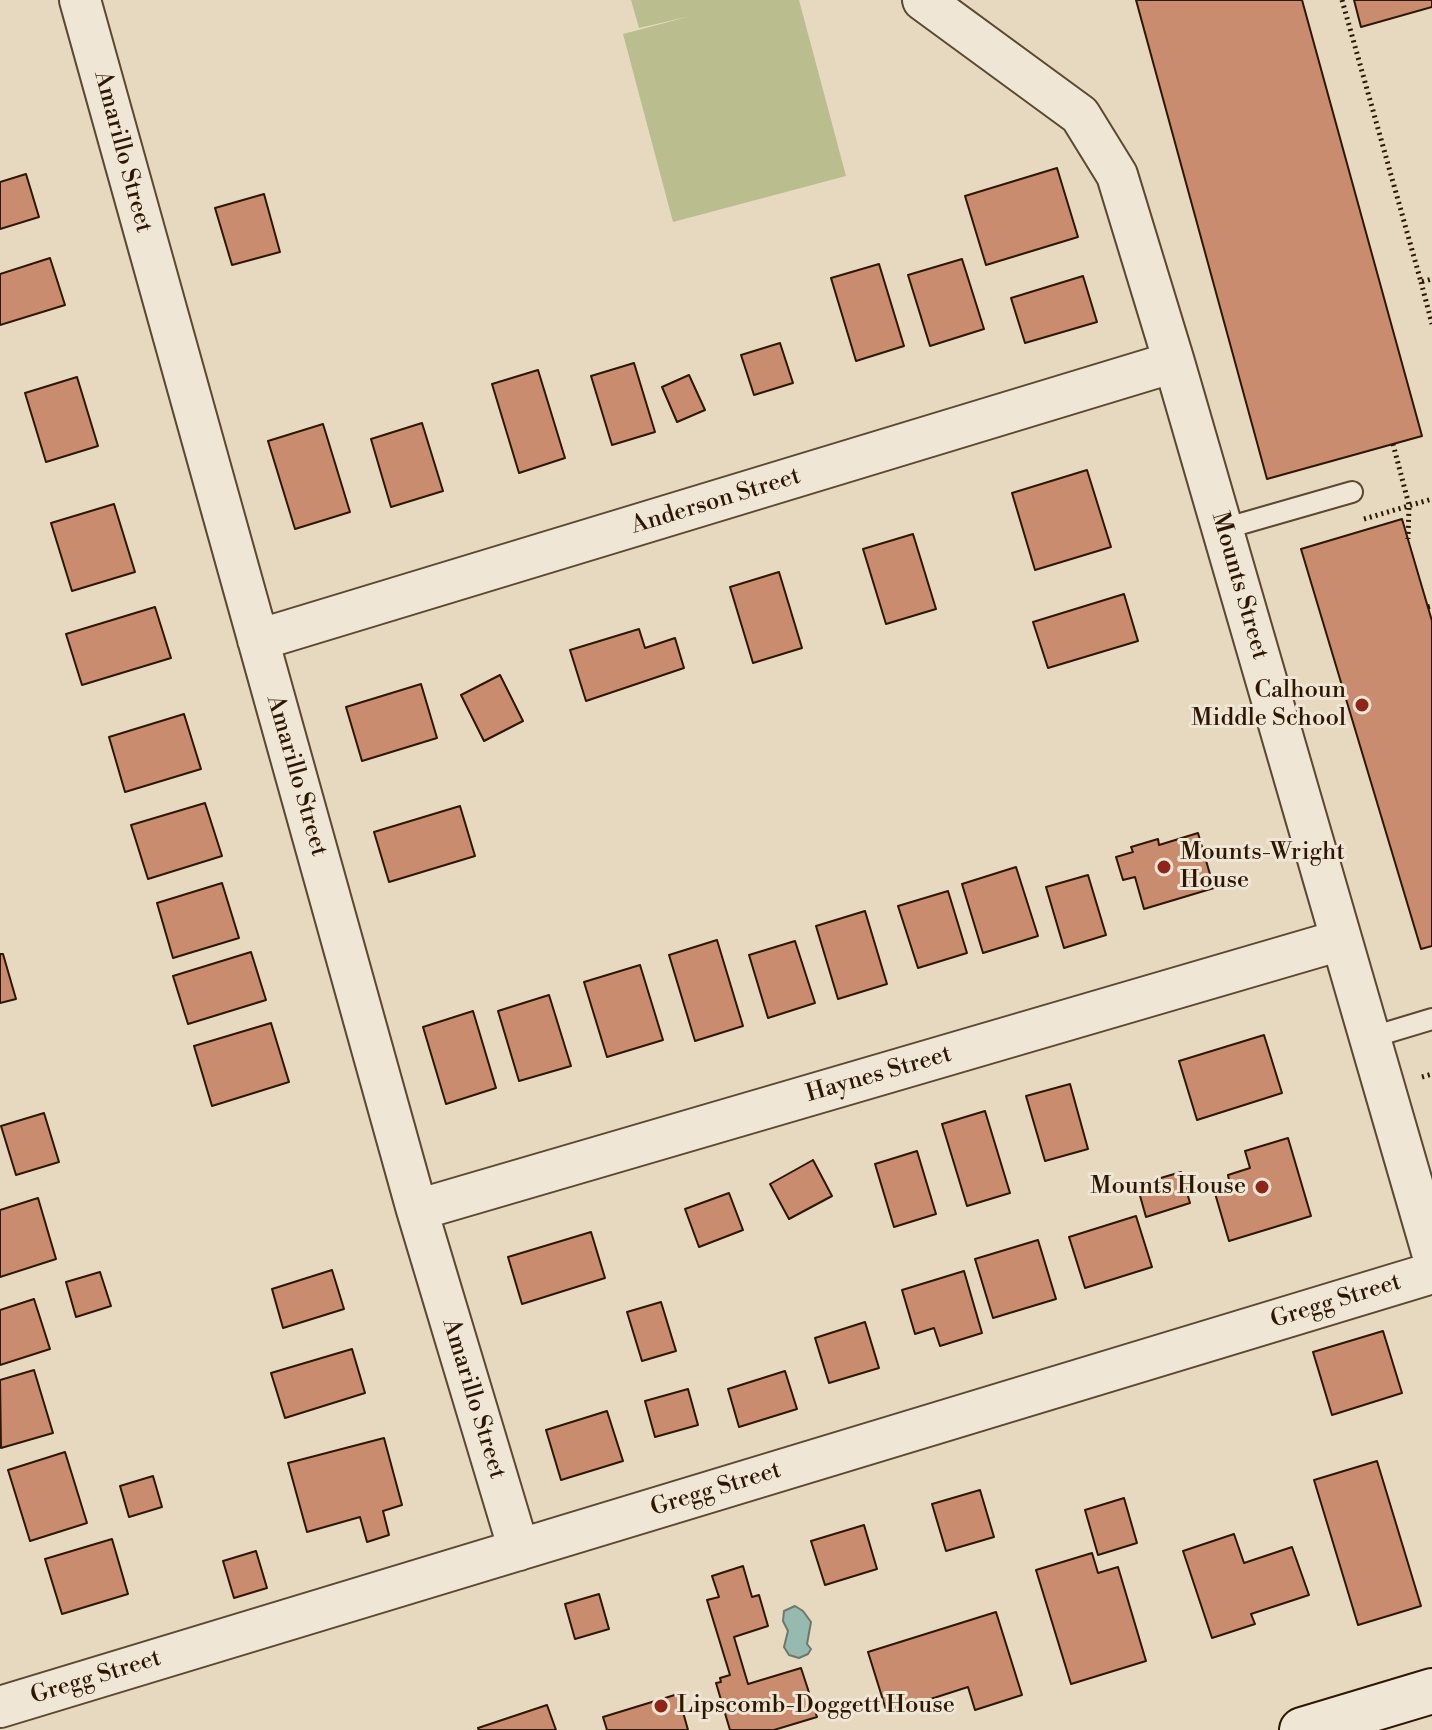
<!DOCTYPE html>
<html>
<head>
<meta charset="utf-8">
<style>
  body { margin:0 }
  canvas { display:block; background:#e6d9bf }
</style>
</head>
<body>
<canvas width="1432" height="1730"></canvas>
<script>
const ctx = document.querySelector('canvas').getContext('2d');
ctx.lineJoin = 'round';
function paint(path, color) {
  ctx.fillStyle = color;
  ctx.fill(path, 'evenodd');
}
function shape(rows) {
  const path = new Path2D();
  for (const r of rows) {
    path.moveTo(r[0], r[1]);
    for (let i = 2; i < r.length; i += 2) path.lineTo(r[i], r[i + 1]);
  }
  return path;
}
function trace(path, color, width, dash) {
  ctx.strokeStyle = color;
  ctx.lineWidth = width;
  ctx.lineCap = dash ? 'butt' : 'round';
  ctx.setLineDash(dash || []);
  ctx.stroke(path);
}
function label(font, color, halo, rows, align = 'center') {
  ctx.font = font + ' "Libre Bodoni",serif';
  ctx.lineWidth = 6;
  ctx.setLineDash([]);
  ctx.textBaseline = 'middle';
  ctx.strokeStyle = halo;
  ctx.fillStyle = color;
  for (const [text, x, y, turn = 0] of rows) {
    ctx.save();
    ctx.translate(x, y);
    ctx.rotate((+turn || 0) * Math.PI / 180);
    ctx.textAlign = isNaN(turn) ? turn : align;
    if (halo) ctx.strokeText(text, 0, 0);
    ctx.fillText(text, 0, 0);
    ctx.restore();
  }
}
const green = shape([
  [631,0,799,0,846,176,673,222,623,34,691,16,639,28]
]);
const water = shape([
  [795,1606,803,1611,811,1622,807,1644,811,1649,808,1654,799,1658,789,1655,784,1647,788,1631,783,1621,784,1611,795,1606]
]);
const building = shape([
  [1136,0,1302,0,1422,436,1267,479,1136,0],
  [1354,0,1432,0,1432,7,1361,27,1354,0],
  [1057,168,1078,237,986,265,965,196,1057,168],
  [26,174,39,217,0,229,0,182,26,174],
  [264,194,280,252,232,265,215,208,264,194],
  [50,258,65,305,0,325,0,274,50,258],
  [962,259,984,329,930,346,908,275,962,259],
  [879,264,904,346,856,361,831,278,879,264],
  [1083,276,1097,322,1025,343,1011,298,1083,276],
  [780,343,793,383,754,395,741,355,780,343],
  [634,363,655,432,612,445,591,376,634,363],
  [538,370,565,458,519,473,492,384,538,370],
  [689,375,705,410,677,422,662,387,689,375],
  [77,377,98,446,46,462,25,393,77,377],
  [422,423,443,491,391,507,371,439,422,423],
  [323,424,350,512,295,529,268,441,323,424],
  [1087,470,1111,547,1035,570,1012,493,1087,470],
  [114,504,135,572,72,591,51,523,114,504],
  [1402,519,1432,621,1432,946,1421,949,1301,549,1402,519],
  [913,534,936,609,886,624,863,549,913,534],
  [779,572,802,648,753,663,730,587,779,572],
  [1124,594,1138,641,1048,668,1033,622,1124,594],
  [155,607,171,658,82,685,66,634,155,607],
  [639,629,645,648,675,638,684,668,586,701,570,650,639,629],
  [500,675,523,721,484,741,461,695,500,675],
  [421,684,437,738,362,761,346,707,421,684],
  [184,714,201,769,125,792,109,737,184,714],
  [205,803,222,856,148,879,131,825,205,803],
  [460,806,475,856,389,882,374,832,460,806],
  [1198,833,1214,888,1144,909,1135,877,1123,880,1116,857,1133,852,1131,847,1158,839,1159,845,1198,833],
  [1016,867,1038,936,983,953,962,884,1016,867],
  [1088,875,1106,935,1064,948,1046,887,1088,875],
  [222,883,239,938,173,958,157,903,222,883],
  [948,891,967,953,918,968,898,906,948,891],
  [865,911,887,984,838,999,816,926,865,911],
  [717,940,743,1026,695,1041,669,955,717,940],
  [795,941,815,1003,768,1018,749,955,795,941],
  [251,952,266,1000,188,1024,173,976,251,952],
  [0,954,3,954,16,999,0,1003,0,954],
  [640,965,663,1040,607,1057,584,982,640,965],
  [549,995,571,1066,519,1081,498,1011,549,995],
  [473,1011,496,1088,446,1104,423,1027,473,1011],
  [271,1023,289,1082,212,1106,194,1046,271,1023],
  [1264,1035,1282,1093,1197,1120,1179,1061,1264,1035],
  [1070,1084,1088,1149,1045,1161,1026,1096,1070,1084],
  [985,1111,1010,1193,967,1206,942,1124,985,1111],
  [44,1113,59,1162,16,1175,1,1126,44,1113],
  [1288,1138,1311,1216,1229,1241,1214,1190,1230,1185,1228,1175,1250,1168,1245,1151,1288,1138],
  [917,1151,936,1214,894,1227,875,1164,917,1151],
  [813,1160,832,1196,789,1219,770,1184,813,1160],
  [1181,1172,1190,1203,1146,1217,1137,1185,1181,1172],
  [729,1193,743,1230,699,1247,685,1209,729,1193],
  [38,1198,56,1259,0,1277,0,1210,38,1198],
  [1136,1216,1152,1267,1085,1288,1069,1237,1136,1216],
  [591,1232,605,1278,522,1304,508,1257,591,1232],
  [1038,1240,1056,1299,993,1318,975,1259,1038,1240],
  [332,1270,344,1309,283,1328,272,1289,332,1270],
  [964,1271,982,1333,940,1346,934,1328,915,1334,902,1290,964,1271],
  [100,1272,111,1306,76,1317,66,1282,100,1272],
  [34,1299,50,1349,0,1365,0,1310,34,1299],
  [661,1302,676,1351,642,1361,627,1312,661,1302],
  [865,1322,879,1368,829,1383,815,1338,865,1322],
  [1383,1331,1402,1393,1332,1415,1313,1352,1383,1331],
  [352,1349,365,1393,285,1418,271,1373,352,1349],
  [34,1370,53,1433,1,1448,0,1380,34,1370],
  [785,1371,797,1409,739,1427,728,1389,785,1371],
  [688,1389,698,1425,655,1437,645,1401,688,1389],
  [607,1411,623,1461,561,1480,546,1430,607,1411],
  [384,1438,402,1505,383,1511,389,1535,367,1542,360,1517,307,1532,288,1463,384,1438],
  [65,1452,87,1523,30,1541,8,1470,65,1452],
  [1377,1461,1421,1606,1358,1625,1314,1480,1377,1461],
  [153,1476,162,1507,129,1517,120,1486,153,1476],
  [980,1490,994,1537,946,1551,932,1504,980,1490],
  [1124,1498,1137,1543,1098,1555,1085,1510,1124,1498],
  [864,1525,877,1569,825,1585,811,1541,864,1525],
  [1234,1534,1244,1563,1292,1547,1309,1595,1251,1614,1255,1624,1212,1638,1183,1551,1234,1534],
  [112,1539,128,1594,62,1614,45,1559,112,1539],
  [256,1551,267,1588,234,1598,223,1561,256,1551],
  [1092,1553,1098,1573,1118,1567,1146,1661,1071,1684,1036,1570,1092,1553],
  [743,1566,752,1597,759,1595,768,1626,734,1637,748,1684,801,1668,817,1717,774,1730,730,1730,716,1683,721,1682,720,1678,730,1675,707,1600,719,1597,712,1576,743,1566],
  [599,1594,609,1629,575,1639,565,1604,599,1594],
  [996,1612,1022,1695,975,1710,968,1687,887,1713,868,1652,996,1612],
  [678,1694,688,1730,607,1730,603,1717,678,1694],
  [547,1705,556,1730,479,1730,478,1728,547,1705]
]);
const path = shape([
  [1342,0,1421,282,1432,279],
  [1421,282,1432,324],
  [1393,444,1409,505,1408,539],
  [1364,519,1432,499],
  [1428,607,1432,606],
  [1422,1077,1432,1074]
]);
const lane = shape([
  [1223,529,1352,492],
  [1369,1038,1432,1019]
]);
const street = shape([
  [80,0,417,1210,519,1550],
  [923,0,1080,115,1117,175,1174,362,1432,1252],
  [258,640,1174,362],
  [417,1210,1341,940],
  [0,1707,1432,1273]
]);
const secondary = shape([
  [1302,1730,1432,1691]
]);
const markers = [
  [1362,705,8,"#8f2418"],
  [1164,867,8,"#8f2418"],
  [1262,1187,8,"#8f2418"],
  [661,1706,8,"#8f2418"]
];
const streetNames = [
  ["Amarillo Street",122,152,75],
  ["Anderson Street",716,502,-17],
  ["Mounts Street",1239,586,74],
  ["Amarillo Street",296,776,74],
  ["Haynes Street",879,1075,-16],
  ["Gregg Street",1336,1302,-17],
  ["Amarillo Street",473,1399,73],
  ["Gregg Street",716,1490,-17],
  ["Gregg Street",96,1678,-17]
];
const poiNames = [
  ["Calhoun",1346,691],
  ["Middle School",1346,719],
  ["Mounts-Wright",1180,853,"left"],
  ["House",1180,881,"left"],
  ["Mounts House",1246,1187],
  ["Lipscomb-Doggett House",677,1706,"left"]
];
paint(green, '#babe8e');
paint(water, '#96baaf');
trace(water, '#6c796a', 2);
paint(building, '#ca8c6e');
trace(building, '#2d1702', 2);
trace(lane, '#5b4831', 24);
trace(street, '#5b4831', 44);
trace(secondary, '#2d1702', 48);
trace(path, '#2d1702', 5, [2, 4]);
trace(lane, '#efe6d5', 20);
trace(street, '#efe6d5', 40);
trace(secondary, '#efe6d5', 44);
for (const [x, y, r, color] of markers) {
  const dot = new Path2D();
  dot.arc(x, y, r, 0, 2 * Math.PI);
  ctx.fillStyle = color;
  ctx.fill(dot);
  trace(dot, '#efe6d5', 3);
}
label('24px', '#2d1702', '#efe6d5', streetNames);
label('24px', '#2d1702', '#efe6d5', poiNames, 'right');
</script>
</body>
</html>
